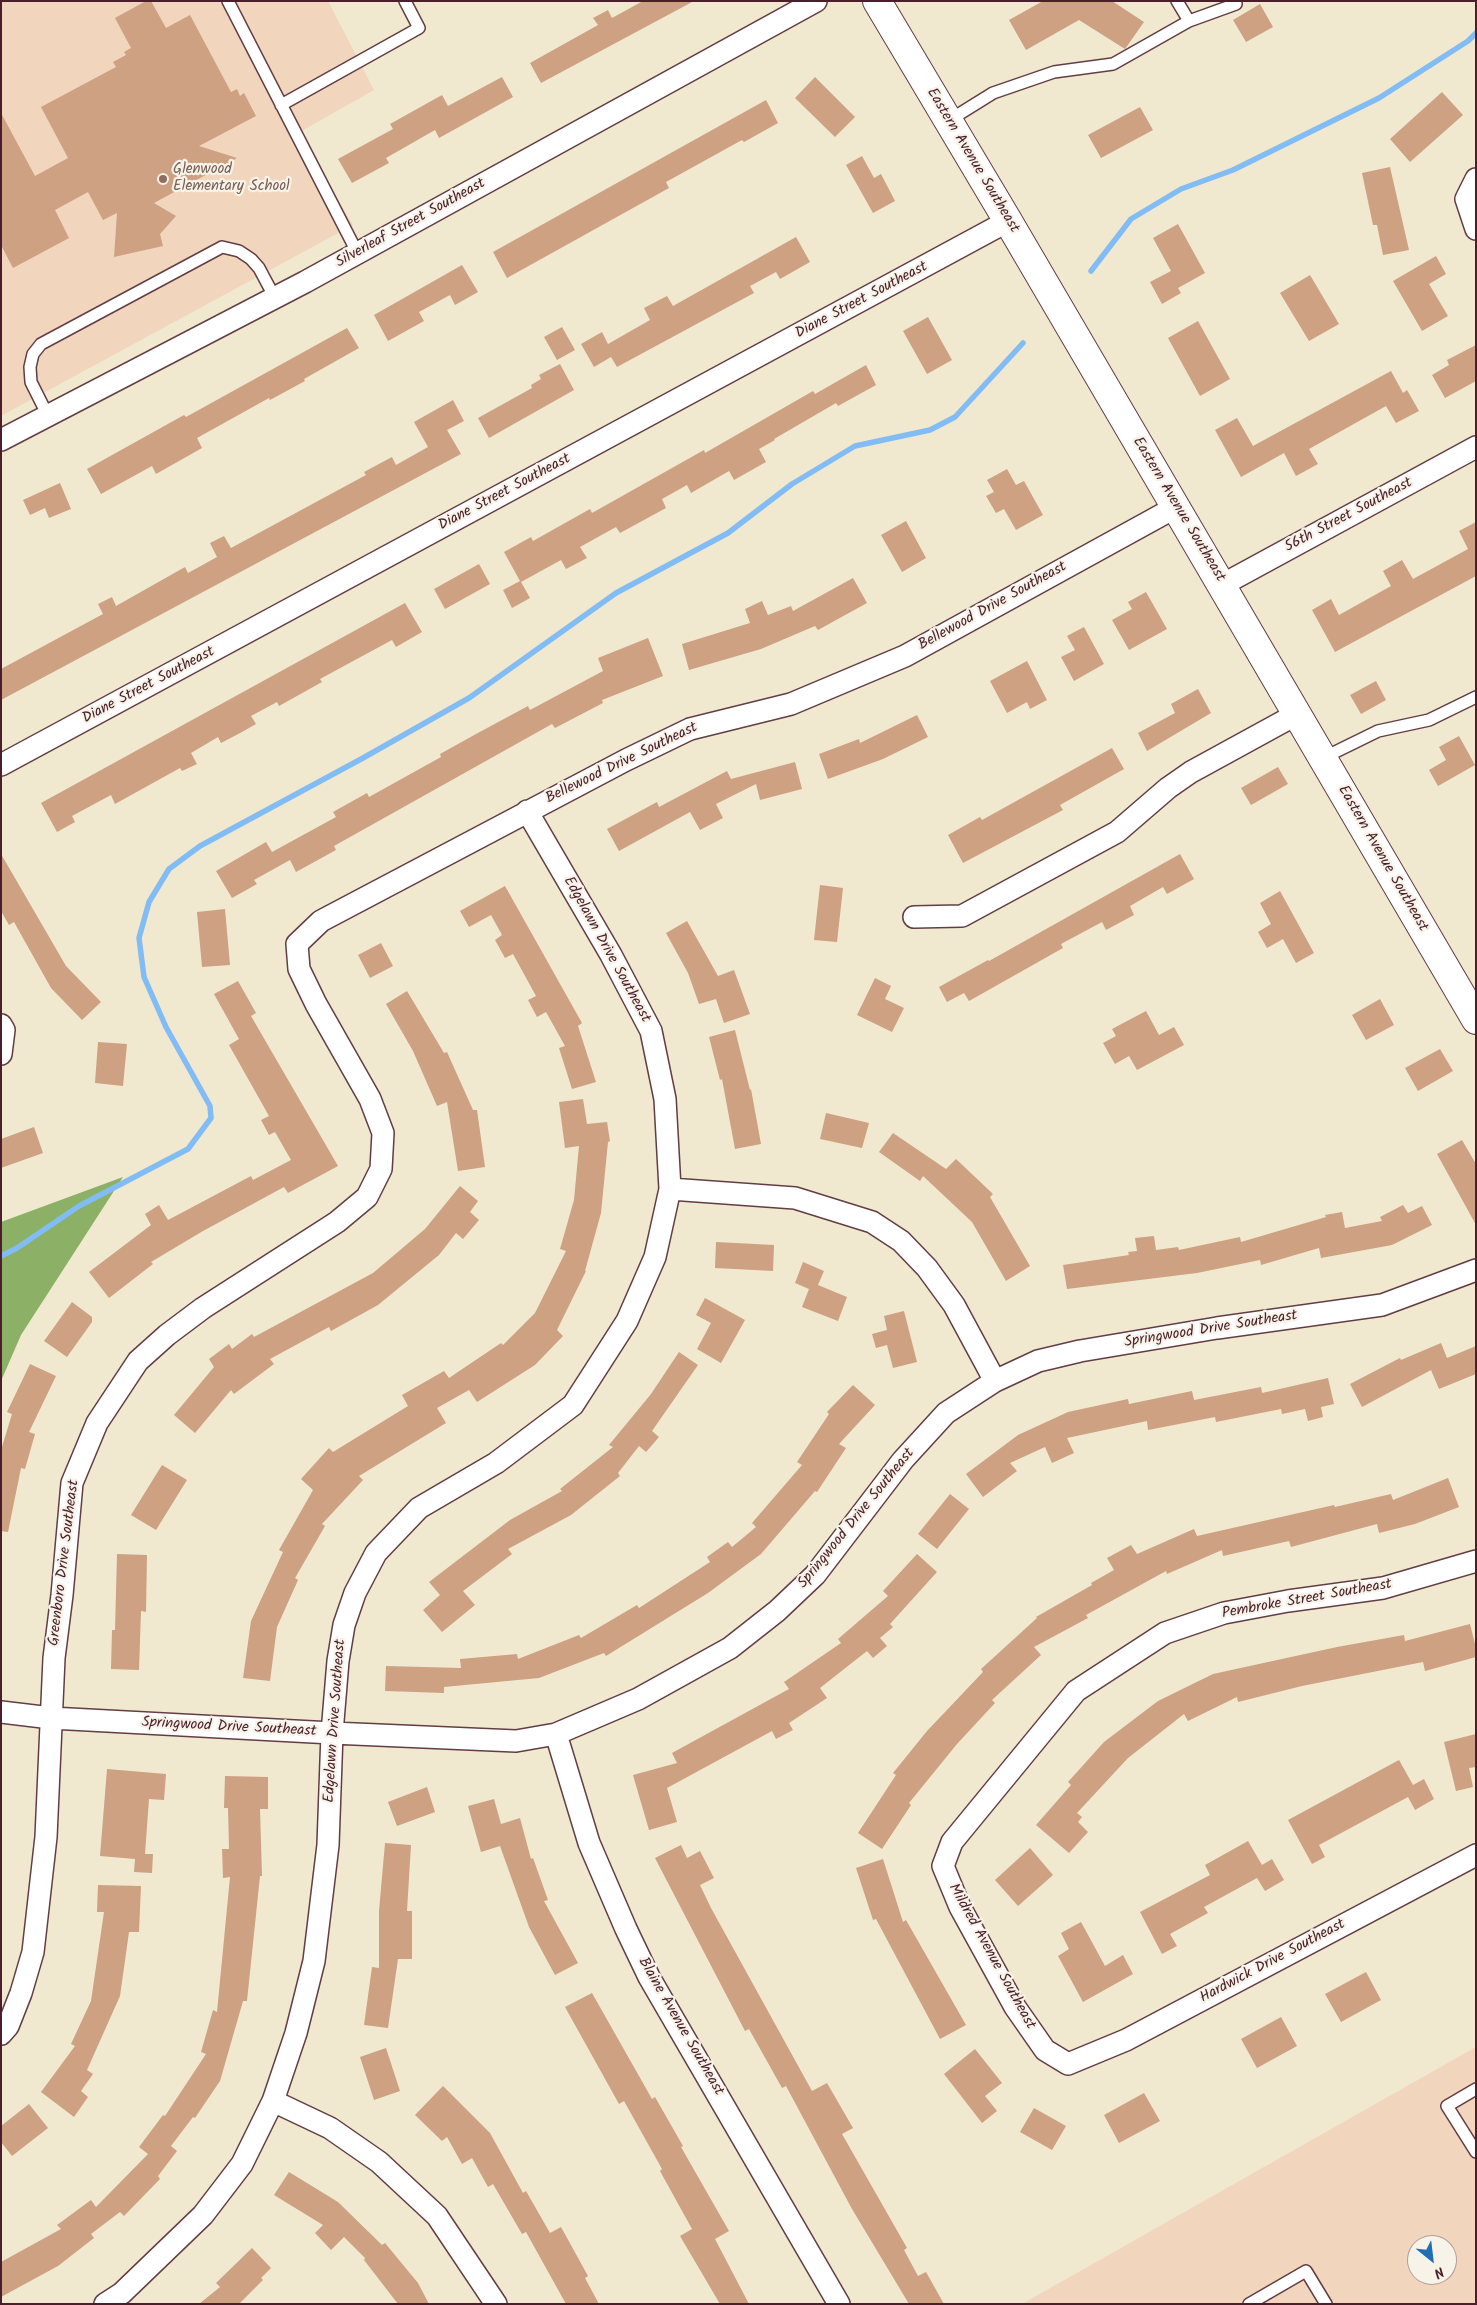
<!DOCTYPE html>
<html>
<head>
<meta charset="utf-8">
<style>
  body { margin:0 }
  #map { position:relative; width:1477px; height:2305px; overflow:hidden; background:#f1e8d0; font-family:Kalam,sans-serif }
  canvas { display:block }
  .frame { position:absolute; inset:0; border:2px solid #4a1f2b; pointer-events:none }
  .north { position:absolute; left:1407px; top:2235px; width:50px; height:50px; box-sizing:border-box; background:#f7f3e8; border:1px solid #b29e9c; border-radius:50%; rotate:151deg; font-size:14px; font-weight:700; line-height:20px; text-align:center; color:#4a1f2b }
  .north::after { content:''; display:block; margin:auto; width:18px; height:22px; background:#1f6fb2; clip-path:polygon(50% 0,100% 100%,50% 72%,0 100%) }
</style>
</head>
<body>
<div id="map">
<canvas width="1477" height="2305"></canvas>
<div class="frame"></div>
<div class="north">N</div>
</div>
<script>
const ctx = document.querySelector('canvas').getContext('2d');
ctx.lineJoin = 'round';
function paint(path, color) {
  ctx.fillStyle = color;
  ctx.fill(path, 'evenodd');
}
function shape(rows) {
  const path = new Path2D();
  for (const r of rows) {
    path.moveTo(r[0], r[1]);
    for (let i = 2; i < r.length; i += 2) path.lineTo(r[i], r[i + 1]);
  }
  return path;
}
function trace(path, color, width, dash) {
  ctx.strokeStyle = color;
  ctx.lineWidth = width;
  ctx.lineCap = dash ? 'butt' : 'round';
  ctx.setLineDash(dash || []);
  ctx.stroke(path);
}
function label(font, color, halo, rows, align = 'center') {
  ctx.font = font + ' Kalam,sans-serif';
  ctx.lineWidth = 4.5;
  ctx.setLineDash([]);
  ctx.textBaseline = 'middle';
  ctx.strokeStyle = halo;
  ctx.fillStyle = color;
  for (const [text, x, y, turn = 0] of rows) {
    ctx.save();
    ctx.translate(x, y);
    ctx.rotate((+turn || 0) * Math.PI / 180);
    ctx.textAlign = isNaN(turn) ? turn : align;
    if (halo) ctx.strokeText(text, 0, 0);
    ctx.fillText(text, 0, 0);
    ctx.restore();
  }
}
const built = shape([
  [1,1,328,1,374,90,298,133,353,225,1,416],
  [1476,2047,1476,2304,1022,2304],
  [1417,2245,1447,2245,1447,2275,1417,2275]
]);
const forest = shape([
  [123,1177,21,1335,1,1381,1,1222]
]);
const stream = shape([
  [1091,271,1131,219,1181,189,1233,170,1379,98,1468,41,1476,33],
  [1,1256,17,1248,79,1206,188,1149,211,1118,210,1106,166,1027,144,977,139,938,149,902,169,869,200,846,363,758,469,698,616,593,728,533,792,484,855,446,930,430,955,417,1023,343]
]);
const building = shape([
  [146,1,151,1,166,28,190,15,231,92,237,89,240,96,244,93,256,116,199,146,237,158,154,203,176,216,160,234,163,246,114,257,117,213,103,220,88,192,55,210,69,238,13,268,1,245,1,113,35,176,68,158,41,107,116,67,113,62,126,55,124,52,131,48,115,18],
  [643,1,694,1,541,83,530,63,598,25,593,18,608,10,612,18],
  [1043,1,1112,1,1144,22,1125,49,1079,20,1026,50,1009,20],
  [1260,4,1273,27,1246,42,1233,20],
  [502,77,513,97,439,138,435,130,386,158,389,163,352,183,338,159,393,129,390,124,442,95,448,106],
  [815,77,855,117,835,137,795,98],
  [1442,92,1463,115,1410,162,1390,139],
  [766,100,778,123,744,142,742,140,666,182,669,188,507,278,493,252],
  [1140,107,1153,130,1101,158,1088,135],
  [862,156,874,178,881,174,895,201,873,213,846,165],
  [1390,167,1409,250,1383,255,1377,225,1373,225,1362,173],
  [1178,224,1205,273,1178,288,1181,293,1162,304,1150,282,1171,271,1153,238],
  [796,237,810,262,780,279,776,272,750,286,754,293,617,367,611,357,594,367,581,344,602,332,608,344,650,320,644,308,667,296,673,306],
  [1436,256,1446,274,1429,284,1448,316,1422,331,1393,281],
  [462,265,478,292,455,305,450,295,419,312,424,321,388,341,374,315],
  [1310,275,1339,324,1309,341,1280,293],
  [928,317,952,360,927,374,903,331],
  [1198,321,1230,379,1200,396,1168,338],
  [562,327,575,350,557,360,544,337],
  [347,328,359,348,304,379,305,381,270,400,269,398,197,438,202,448,156,474,152,466,101,494,87,469,184,415,186,417],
  [1476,345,1476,381,1445,398,1432,375,1449,365,1447,360],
  [560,364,574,390,489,438,478,418,532,388,531,385,541,379,539,375],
  [866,365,876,385,838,406,836,403,774,439,775,440,759,449,766,462,734,480,729,471,691,493,687,485,662,499,666,508,620,533,616,527,580,547,587,558,566,569,561,560,521,582,530,598,512,608,503,590,520,581,504,552,531,537,533,541,590,509,592,513,704,450,705,453,813,391,815,394],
  [1391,371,1403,393,1407,390,1419,411,1396,423,1386,406,1309,449,1318,464,1296,476,1284,453,1241,477,1215,430,1237,418,1253,446],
  [453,400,464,421,447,430,461,454,1,700,1,669,103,614,98,604,112,597,116,606,185,567,188,573,217,557,210,543,224,536,231,548,366,475,364,472,392,457,396,465,428,447,414,422],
  [1007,469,1016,485,1024,481,1043,515,1016,530,1004,509,996,513,986,496,994,492,987,480],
  [60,483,71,509,49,518,45,508,30,515,23,500],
  [906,521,926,558,902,572,881,535],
  [1476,522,1476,576,1335,652,1312,610,1331,599,1339,615,1391,586,1383,571,1402,560,1413,579,1468,549,1459,531],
  [479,564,490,584,445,609,434,589],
  [853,578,867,603,818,630,815,626,761,649,689,670,682,644,750,623,745,609,762,601,768,615,791,606,793,611],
  [1146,592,1167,629,1129,650,1112,620,1132,609,1128,602],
  [405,603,422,632,396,647,392,640,320,679,322,682,279,706,277,702,251,716,256,724,242,732,221,743,218,737,191,753,197,764,182,771,180,768,115,804,111,795,72,816,75,822,57,832,41,803],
  [1084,627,1104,664,1074,681,1061,657,1075,650,1067,636],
  [648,638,663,676,602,700,603,703,555,728,552,724,334,846,336,850,296,872,290,860,254,880,257,884,232,898,216,871,266,842,272,852,336,817,333,812,367,793,369,797,441,757,440,754,476,734,528,706,530,710,603,671,598,658],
  [1027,661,1047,700,1030,709,1027,702,1007,713,990,681],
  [1376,681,1386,700,1361,714,1350,695],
  [1198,689,1211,713,1147,751,1138,733,1175,713,1171,704],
  [917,715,928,737,883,759,828,779,819,754,859,739,860,743],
  [1459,736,1475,765,1438,786,1429,770,1446,760,1439,747],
  [1112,748,1124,769,1060,805,1063,810,963,863,948,835,980,817,982,820],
  [795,762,802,789,760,800,756,784,716,804,723,818,700,830,690,812,619,851,607,829,657,802,659,807,727,771,731,779],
  [1278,767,1288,784,1251,805,1241,788],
  [1,854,66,966,101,1002,82,1020,51,988,14,922,9,925,1,911],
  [1180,854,1194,879,1167,894,1163,887,1130,906,1134,915,1106,930,1102,922,1061,944,1063,948,969,1001,964,993,947,1002,939,987,988,960,989,961],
  [820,885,843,888,837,942,814,940],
  [505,886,582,1023,578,1026,596,1082,572,1089,559,1048,565,1046,546,1012,537,1017,528,1000,536,996,513,954,505,958,495,940,502,935,491,915,469,927,460,911],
  [1280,891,1314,953,1296,963,1283,939,1267,948,1258,932,1271,924,1260,903],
  [225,909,230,965,202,967,197,912],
  [687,921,718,976,734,970,750,1014,724,1023,716,999,699,1004,688,973,666,933],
  [381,943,393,966,370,978,358,955],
  [875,978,891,986,885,999,904,1008,892,1032,857,1015],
  [238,981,256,1013,251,1016,338,1166,288,1193,284,1187,203,1231,151,1262,153,1264,109,1298,89,1272,151,1225,145,1214,159,1205,168,1220,251,1176,253,1180,291,1160,275,1132,269,1135,261,1120,269,1116,229,1045,239,1039,214,994],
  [407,991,444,1053,447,1052,473,1110,477,1110,485,1167,458,1171,447,1102,437,1106,413,1051,386,1004],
  [1380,999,1394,1025,1366,1040,1352,1015],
  [1146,1011,1159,1035,1174,1027,1184,1045,1137,1070,1129,1056,1115,1064,1103,1043,1116,1036,1112,1029],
  [735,1030,750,1090,751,1089,761,1144,735,1149,722,1079,720,1080,709,1037],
  [98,1042,127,1044,123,1086,95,1083],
  [1440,1049,1453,1071,1418,1091,1405,1068],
  [583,1099,587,1124,607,1122,610,1141,608,1142,601,1213,585,1271,586,1271,557,1330,563,1336,535,1365,477,1402,469,1390,437,1408,446,1423,359,1476,363,1480,322,1524,325,1526,295,1578,298,1580,277,1627,270,1681,243,1678,251,1621,283,1552,279,1550,313,1490,301,1479,329,1448,333,1452,408,1406,402,1395,444,1371,449,1378,501,1343,503,1345,535,1313,566,1251,560,1249,574,1200,579,1146,565,1148,559,1102],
  [826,1113,869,1123,862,1148,820,1139],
  [34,1127,43,1153,1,1168,1,1139],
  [893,1133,946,1169,956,1159,993,1194,990,1197,1030,1266,1006,1281,972,1222,923,1176,920,1181,879,1152],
  [1462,1140,1476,1164,1476,1225,1437,1154],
  [460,1186,478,1201,470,1212,479,1220,463,1239,456,1233,439,1255,378,1305,331,1331,329,1327,270,1359,274,1364,234,1394,231,1390,195,1433,174,1415,214,1367,209,1359,229,1344,232,1349,252,1334,254,1337,373,1273,425,1229],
  [1403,1205,1408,1213,1422,1206,1432,1225,1392,1245,1321,1258,1319,1248,1261,1265,1260,1260,1197,1273,1067,1289,1063,1265,1129,1255,1128,1252,1137,1251,1135,1238,1154,1236,1156,1250,1178,1247,1179,1250,1240,1237,1241,1242,1326,1217,1325,1215,1342,1212,1345,1228,1382,1221,1380,1217],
  [716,1242,774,1245,773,1271,715,1268],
  [803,1262,824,1271,818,1285,847,1297,838,1321,802,1307,809,1289,795,1283],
  [705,1298,745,1320,721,1363,697,1349,711,1323,696,1315],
  [72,1302,92,1317,92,1322,67,1357,44,1341],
  [904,1311,917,1362,893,1368,887,1345,876,1348,872,1334,887,1330,884,1316],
  [1441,1343,1447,1358,1476,1346,1476,1374,1439,1389,1431,1370,1362,1407,1350,1384,1400,1358,1401,1360],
  [679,1352,698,1365,652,1431,659,1437,646,1452,639,1446,618,1473,620,1476,571,1515,508,1549,512,1554,463,1591,475,1605,442,1632,423,1610,440,1595,429,1582,510,1520,562,1491,560,1489,613,1447,609,1445,651,1394],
  [30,1364,56,1376,29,1432,35,1434,25,1469,21,1468,8,1532,1,1531,1,1450,12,1414,7,1412],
  [1328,1378,1334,1404,1321,1407,1323,1417,1308,1421,1305,1409,1282,1414,1281,1409,1216,1422,1215,1417,1148,1430,1147,1421,1067,1438,1074,1453,1052,1463,1045,1447,1010,1463,1017,1471,983,1497,966,1474,1018,1435,1068,1412,1128,1399,1129,1404,1192,1391,1194,1400,1261,1387,1262,1393],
  [853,1385,875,1405,839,1444,846,1448,817,1492,815,1491,761,1554,708,1593,606,1656,604,1653,539,1678,444,1687,444,1693,385,1691,386,1666,461,1668,460,1659,517,1654,518,1659,579,1635,581,1638,637,1605,639,1608,710,1562,707,1557,728,1542,732,1547,756,1527,752,1523,802,1465,797,1462,829,1414,827,1412],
  [162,1465,187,1480,156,1530,131,1515],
  [1448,1478,1459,1507,1415,1524,1379,1533,1377,1524,1291,1547,1289,1541,1223,1556,1222,1550,1167,1574,1166,1571,1086,1615,1088,1618,1034,1647,1041,1655,992,1700,995,1703,957,1744,909,1803,911,1805,882,1849,858,1833,896,1775,893,1773,927,1731,983,1672,981,1669,1037,1618,1036,1617,1092,1585,1091,1583,1114,1570,1107,1558,1131,1545,1137,1554,1194,1529,1197,1536,1334,1505,1335,1507,1391,1494,1393,1500],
  [950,1494,969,1509,937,1549,918,1534],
  [117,1554,147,1555,146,1612,141,1611,139,1670,111,1669,112,1630,115,1630],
  [917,1554,937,1572,890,1624,893,1627,880,1638,887,1646,873,1658,867,1651,820,1688,827,1698,789,1723,793,1730,776,1739,772,1731,667,1788,677,1822,649,1830,633,1775,677,1763,672,1753,789,1689,784,1682,841,1643,838,1639,888,1596,883,1591],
  [1470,1624,1476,1648,1476,1657,1425,1671,1423,1662,1302,1686,1238,1702,1237,1697,1188,1721,1184,1714,1128,1758,1077,1813,1082,1817,1078,1822,1088,1832,1069,1853,1036,1825,1071,1785,1068,1782,1104,1742,1158,1701,1213,1674,1337,1647,1404,1635,1405,1641],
  [1476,1734,1476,1767,1469,1768,1473,1787,1456,1791,1444,1742],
  [1399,1760,1413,1785,1424,1779,1434,1799,1415,1810,1408,1797,1319,1845,1325,1857,1312,1864,1288,1820],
  [107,1769,166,1774,164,1800,149,1799,145,1854,153,1854,152,1873,134,1872,135,1859,100,1856],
  [225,1776,268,1777,268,1809,260,1809,262,1876,260,1876,247,2001,243,2001,220,2081,195,2118,193,2117,171,2146,177,2151,158,2176,160,2179,124,2216,120,2212,91,2234,94,2238,58,2266,1,2297,1,2262,61,2229,57,2225,91,2200,96,2207,148,2154,139,2147,163,2115,165,2116,206,2054,201,2052,213,2010,217,2012,230,1877,223,1878,222,1849,229,1849,228,1808,224,1808],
  [427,1787,435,1812,397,1826,388,1802],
  [494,1799,501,1824,520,1818,531,1859,533,1858,548,1900,544,1901,578,1963,555,1975,529,1927,500,1846,481,1852,468,1806],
  [1248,1841,1262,1865,1272,1859,1284,1880,1265,1891,1257,1878,1204,1907,1208,1913,1170,1934,1177,1946,1162,1954,1140,1912,1210,1875,1205,1865],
  [385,1843,411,1845,407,1911,412,1911,412,1959,398,1959,388,2028,364,2025,372,1967,379,1968,379,1911],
  [681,1845,687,1858,700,1851,714,1878,700,1885,711,1908,812,2091,827,2083,853,2128,842,2134,907,2248,904,2250,918,2276,926,2272,944,2304,909,2304,852,2209,786,2086,782,2088,749,2029,745,2031,655,1858],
  [1030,1848,1053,1875,1018,1906,995,1880],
  [883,1859,903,1922,906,1920,966,2025,940,2039,876,1919,873,1920,856,1868],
  [98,1885,141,1886,139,1932,129,1932,120,1996,87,2070,93,2074,81,2091,88,2097,74,2117,41,2092,75,2046,71,2044,91,2001,104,1912,97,1912],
  [1081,1922,1105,1966,1123,1955,1133,1974,1083,2002,1058,1956,1069,1949,1061,1933],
  [1366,1972,1381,2000,1341,2022,1325,1994],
  [592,1993,652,2099,655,2097,683,2146,681,2147,729,2231,715,2239,749,2304,720,2304,680,2236,692,2229,660,2171,662,2169,624,2101,619,2104,565,2007],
  [1281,2017,1297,2046,1257,2068,1241,2039],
  [386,2048,400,2091,374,2100,360,2057],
  [975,2049,1002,2083,985,2096,997,2111,982,2123,944,2074],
  [443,2086,490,2133,523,2193,526,2191,550,2233,561,2227,588,2276,585,2278,599,2304,566,2304,526,2232,522,2234,493,2184,488,2187,472,2158,462,2164,447,2137,442,2141,415,2115],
  [1144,2093,1160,2121,1119,2143,1104,2115],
  [29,2104,48,2128,12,2156,1,2142,1,2126],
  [1034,2108,1066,2126,1052,2150,1020,2132],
  [289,2172,338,2202,382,2245,385,2243,418,2283,429,2304,398,2304,364,2260,365,2258,344,2237,331,2250,315,2233,323,2225,274,2195],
  [252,2248,271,2268,261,2278,263,2280,239,2304,199,2304,220,2287,216,2283]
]);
const lane = shape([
  [228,1,358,254],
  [1177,1,1189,21],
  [281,105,419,28,405,1],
  [948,121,993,93,1054,72,1113,64,1189,21,1236,4,1234,1],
  [48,416,31,382,30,367,33,354,41,344,222,247,239,251,251,259,259,268,275,298],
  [1323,758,1378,731,1429,720,1476,697],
  [1476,2089,1447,2106,1476,2152],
  [1249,2304,1306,2271,1326,2304]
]);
const street = shape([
  [1476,179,1466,199,1476,229],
  [1,440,305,282,816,1],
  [1222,585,1476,447],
  [1,765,1008,221],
  [914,917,962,916,1117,832,1168,788,1191,772,1297,714],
  [1,1025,4,1030,1,1054],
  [670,1189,795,1198,872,1222,901,1241,927,1268,954,1305,995,1381],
  [1476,1561,1383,1588,1288,1601,1224,1613,1165,1633,1076,1691,952,1842,943,1866,960,1907,1015,2007,1045,2050,1068,2064,1126,2040,1476,1855],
  [1,1712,51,1718,332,1733,516,1741,556,1734,638,1699,730,1648,777,1611,815,1575,903,1460,946,1413,995,1381,1038,1361,1080,1351,1217,1328,1382,1305,1476,1270],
  [556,1734,589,1843,626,1929,649,1977,839,2304],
  [1,2034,8,2026,21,1993,33,1952,46,1837,54,1658,62,1595,72,1483,97,1423,138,1361,167,1335,203,1308,337,1222,367,1197,381,1169,383,1133,370,1099,316,1004,299,969,297,944,321,921,626,760,690,729,791,704,905,656,1176,507],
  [273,2101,330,2128,379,2162,437,2216,496,2304],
  [105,2304,122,2293,203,2215,242,2164,273,2101,296,2033,314,1961,328,1845,332,1733,338,1661,344,1625,355,1593,376,1553,419,1508,496,1463,573,1405,627,1321,655,1257,670,1189,665,1099,651,1031,611,955,527,811]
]);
const secondary = shape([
  [877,1,1008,221,1476,1020]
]);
const markers = [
  [163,179,5,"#8d6e63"]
];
const streetNames = [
  ["Eastern Avenue Southeast",972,161,59],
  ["Silverleaf Street Southeast",411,224,-29],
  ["Diane Street Southeast",862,301,-28],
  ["Diane Street Southeast",505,493,-28],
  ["Eastern Avenue Southeast",1178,510,59],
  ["56th Street Southeast",1349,516,-28],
  ["Bellewood Drive Southeast",993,607,-29],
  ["Diane Street Southeast",149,686,-28],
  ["Bellewood Drive Southeast",622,764,-26],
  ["Eastern Avenue Southeast",1382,859,60],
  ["Edgelawn Drive Southeast",606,950,61],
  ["Springwood Drive Southeast",1211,1330,-9],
  ["Springwood Drive Southeast",857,1519,-51],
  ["Greenboro Drive Southeast",65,1563,-83],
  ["Pembroke Street Southeast",1307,1600,-10],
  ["Edgelawn Drive Southeast",336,1721,-86],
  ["Springwood Drive Southeast",229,1728,3],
  ["Mildred Avenue Southeast",991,1957,61],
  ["Hardwick Drive Southeast",1273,1962,-28],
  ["Blaine Avenue Southeast",680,2027,60]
];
const educationNames = [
  ["Glenwood",173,170],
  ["Elementary School",173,187]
];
paint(built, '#f1d5bd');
paint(forest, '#8cb166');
trace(stream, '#82bcf4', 5.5);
paint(building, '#cda182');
trace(lane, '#633d44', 14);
trace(street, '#633d44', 24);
trace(secondary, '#633d44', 30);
trace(lane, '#fff', 11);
trace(street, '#fff', 21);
trace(secondary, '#fff', 28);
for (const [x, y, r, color] of markers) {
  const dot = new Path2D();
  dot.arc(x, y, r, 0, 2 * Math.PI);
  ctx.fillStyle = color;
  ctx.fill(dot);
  trace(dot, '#f7f3e8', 2);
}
label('15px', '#4a1f2b', '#f7f3e8', streetNames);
label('15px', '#785e54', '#f7f3e8', educationNames, 'left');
</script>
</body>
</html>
